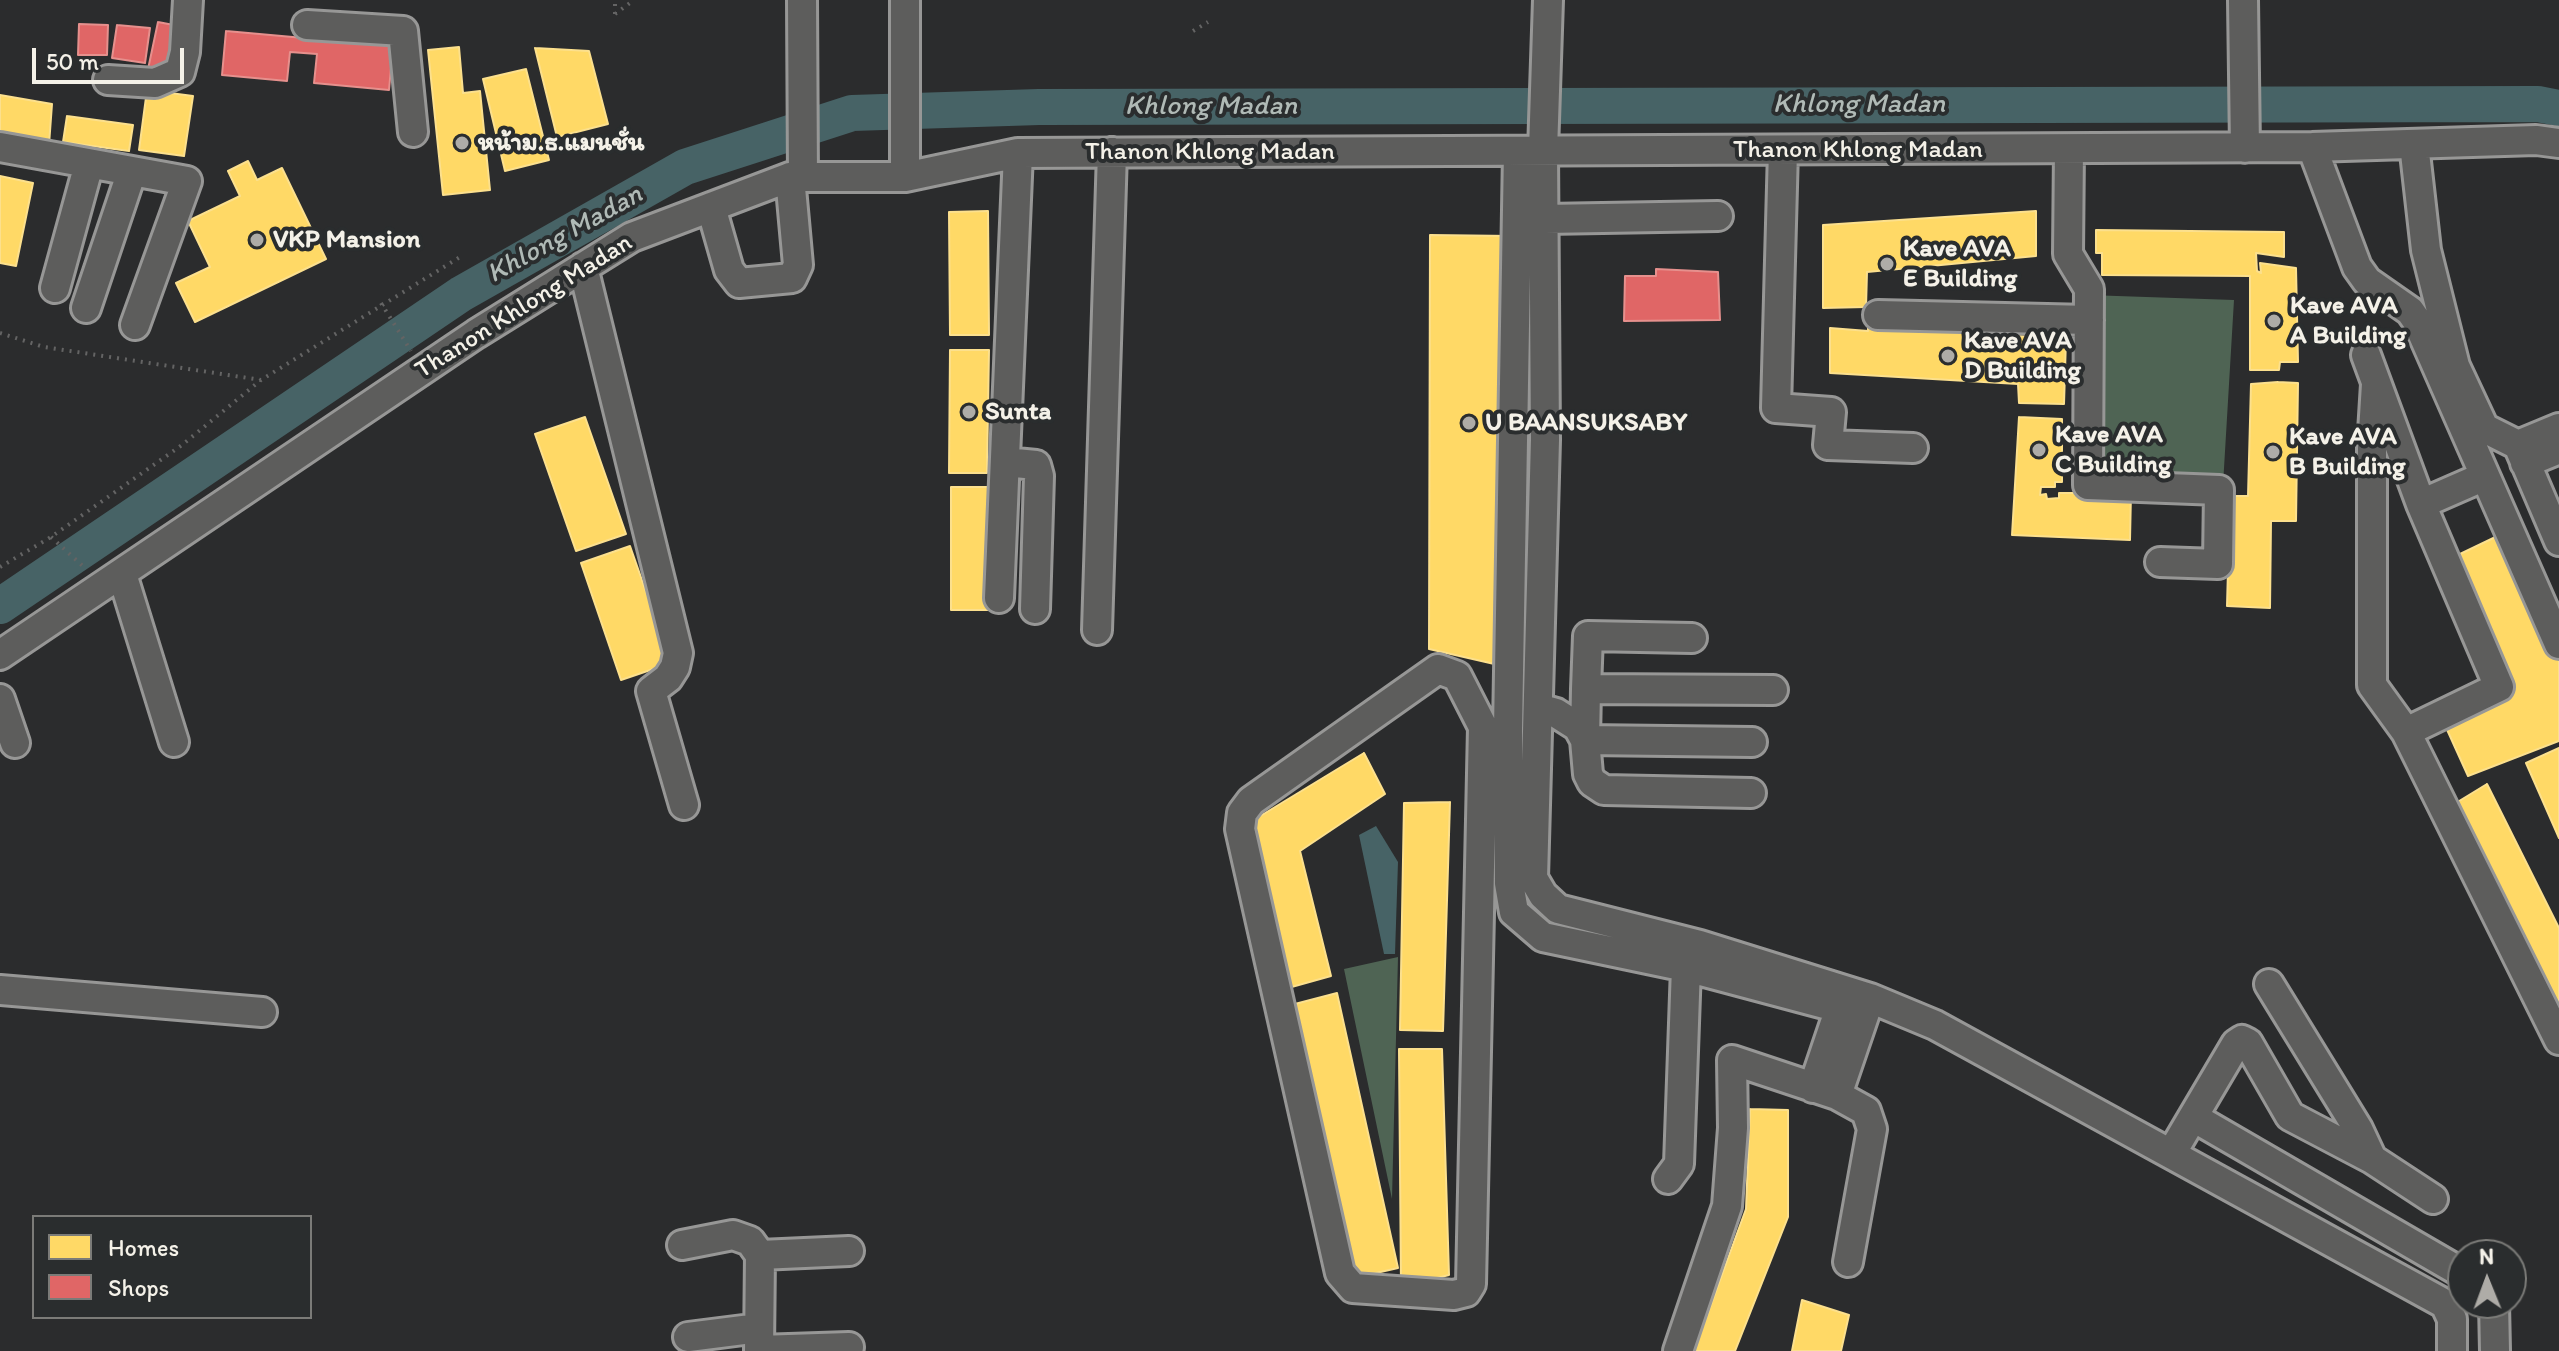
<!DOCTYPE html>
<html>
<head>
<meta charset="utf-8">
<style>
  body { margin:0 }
  #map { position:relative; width:2559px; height:1351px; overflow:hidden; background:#2b2c2d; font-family:Itim,sans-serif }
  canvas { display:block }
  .legend { position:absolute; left:32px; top:1215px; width:280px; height:104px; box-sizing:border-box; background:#2a2d2e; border:2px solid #7b7b78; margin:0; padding:10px 14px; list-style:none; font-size:24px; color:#f4f1e8 }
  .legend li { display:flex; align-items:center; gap:16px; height:40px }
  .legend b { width:40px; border:2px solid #7b7b78 }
  .north { position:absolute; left:2447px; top:1239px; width:80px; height:80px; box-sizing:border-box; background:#2a2d2e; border:2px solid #7b7b78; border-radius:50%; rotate:359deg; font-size:22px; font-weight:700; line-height:32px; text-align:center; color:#f4f1e8 }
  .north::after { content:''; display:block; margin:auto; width:28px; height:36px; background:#aeaca7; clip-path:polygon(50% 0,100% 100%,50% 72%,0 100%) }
  .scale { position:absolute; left:32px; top:48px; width:152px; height:36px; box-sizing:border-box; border:4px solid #f4f1e8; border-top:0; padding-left:10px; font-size:24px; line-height:28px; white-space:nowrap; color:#f4f1e8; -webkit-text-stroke:6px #2a2d2e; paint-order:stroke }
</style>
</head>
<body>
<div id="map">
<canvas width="2559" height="1351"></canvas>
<ul class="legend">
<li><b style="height:22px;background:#ffd966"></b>Homes</li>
<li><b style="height:22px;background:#e06666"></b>Shops</li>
</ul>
<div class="north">N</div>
<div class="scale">50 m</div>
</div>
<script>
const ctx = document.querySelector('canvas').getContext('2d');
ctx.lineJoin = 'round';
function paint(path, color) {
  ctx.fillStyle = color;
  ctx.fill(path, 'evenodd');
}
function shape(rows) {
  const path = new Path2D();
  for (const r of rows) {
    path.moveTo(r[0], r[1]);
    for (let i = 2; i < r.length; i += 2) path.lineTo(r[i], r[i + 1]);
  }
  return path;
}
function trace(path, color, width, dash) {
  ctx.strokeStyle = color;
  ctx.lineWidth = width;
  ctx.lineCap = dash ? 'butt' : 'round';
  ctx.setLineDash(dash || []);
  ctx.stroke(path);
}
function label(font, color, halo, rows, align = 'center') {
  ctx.font = font + ' Itim,"Playpen Sans Thai",sans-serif';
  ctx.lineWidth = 8;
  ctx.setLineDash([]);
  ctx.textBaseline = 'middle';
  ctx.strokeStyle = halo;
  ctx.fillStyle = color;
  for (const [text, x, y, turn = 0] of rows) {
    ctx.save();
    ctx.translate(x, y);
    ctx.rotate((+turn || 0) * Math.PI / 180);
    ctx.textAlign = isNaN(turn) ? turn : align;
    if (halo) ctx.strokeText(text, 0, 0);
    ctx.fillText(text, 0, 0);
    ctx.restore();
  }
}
const green = shape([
  [2088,295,2234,300,2223,485,2081,481],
  [1398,957,1392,1199,1344,969]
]);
const water = shape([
  [1376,826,1398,862,1395,954,1384,954,1359,835]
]);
const homes = shape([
  [459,47,463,93,480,91,490,190,443,195,428,50,459,47],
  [535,48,589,51,608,124,557,137,535,48],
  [526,69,549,160,505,171,483,79,526,69],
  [147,90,193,96,184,156,139,150,147,90],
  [0,95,52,104,49,145,0,135,0,95],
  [67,116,133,125,129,151,63,142,67,116],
  [248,161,257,180,282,168,326,259,195,322,176,283,210,267,188,221,240,196,228,171,248,161],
  [0,176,33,183,16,266,0,263,0,176],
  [988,211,989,335,950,335,949,212,988,211],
  [2036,211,2036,256,1867,272,1866,307,1823,308,1823,225,2036,211],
  [2096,230,2284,232,2284,257,2256,253,2257,271,2261,273,2260,263,2296,268,2298,362,2280,362,2279,370,2250,370,2250,276,2102,275,2102,253,2096,253,2096,230],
  [1430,235,1512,236,1503,666,1429,649,1430,235],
  [1868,327,2066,339,2064,404,2019,403,2018,384,1830,373,1830,328,1868,331,1868,327],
  [950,350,989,350,987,473,949,473,950,350],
  [2278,382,2298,383,2296,521,2271,521,2270,608,2227,606,2230,496,2248,496,2251,384,2278,382],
  [585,417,626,534,576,551,535,434,585,417],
  [2019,417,2062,419,2062,482,2055,482,2055,487,2041,487,2040,495,2046,494,2047,499,2059,498,2059,493,2131,493,2130,540,2012,535,2019,417],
  [951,487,989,487,989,610,951,610,951,487],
  [2510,530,2559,649,2559,741,2468,776,2444,723,2510,690,2460,554,2510,530],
  [630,546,671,663,621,680,581,563,630,546],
  [2559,748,2559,838,2526,763,2559,748],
  [1364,753,1385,794,1300,851,1331,976,1288,988,1247,848,1259,844,1252,821,1364,753],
  [2487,784,2559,928,2559,1030,2451,806,2487,784],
  [1450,802,1443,1031,1400,1030,1404,803,1450,802],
  [1337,993,1398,1268,1350,1279,1291,1005,1337,993],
  [1399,1049,1442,1049,1449,1275,1401,1287,1399,1049],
  [1750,1109,1788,1110,1788,1217,1735,1351,1694,1351,1746,1209,1750,1109],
  [1802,1300,1849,1315,1841,1351,1792,1351,1802,1300]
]);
const shops = shape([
  [158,22,184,27,163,73,147,74,158,22],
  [79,24,108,25,107,55,78,55,79,24],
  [117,25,150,28,145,63,112,58,117,25],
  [226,31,393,46,389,90,314,83,317,54,290,52,287,81,222,75,226,31],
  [1656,269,1718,272,1720,320,1624,321,1625,276,1656,276,1656,269]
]);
const river = shape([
  [0,606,461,294,685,167,852,113,1039,107,2538,104,2559,108]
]);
const path = shape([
  [615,14,634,0],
  [615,14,615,0],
  [1193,31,1208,22],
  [381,303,411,351],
  [0,333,44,347,261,380],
  [51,537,85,568],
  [0,567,51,537,182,445,261,380,460,257]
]);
const minor = shape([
  [802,0,803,177],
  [905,0,905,177],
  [1548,0,1543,151,1545,440,1533,878,1543,895,1558,909,1700,945,1870,998,1935,1025,2445,1304,2452,1319,2452,1351],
  [2243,0,2245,148],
  [307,25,403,31,413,132],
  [108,80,155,83,180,72,185,52,188,0],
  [2414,144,2426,250,2455,366,2484,428,2518,445,2559,541],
  [0,147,187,181,135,325],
  [2312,147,2357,267,2367,281,2410,311,2417,321,2559,644],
  [2069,149,2068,254,2089,289,2088,485,2219,490,2218,564,2160,562],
  [1783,150,1776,408,1831,412,1828,445,1913,448],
  [1518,152,1508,729,1509,883,1514,912,1543,937,1686,967,1832,1006],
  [711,207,729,270,739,283,792,278,798,265,790,177],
  [1545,219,1718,216],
  [583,267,678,653,675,667,668,678,651,691,684,805],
  [55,288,89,164],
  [86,308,132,171],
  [1878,315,2089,320],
  [2366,355,2421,504,2499,687,2406,732],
  [2376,384,2372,448,2372,685,2406,732,2559,1040],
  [2518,445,2559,428],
  [1005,462,1036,465,1039,476,1035,609],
  [2525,463,2559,449],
  [2421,504,2485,476],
  [122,574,174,742],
  [999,598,1018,153],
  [1097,630,1112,152],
  [0,655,476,334,632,237,790,177,905,177,1018,153,2312,147,2536,140,2559,143],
  [1438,669,1457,676,1483,727,1471,1284,1466,1292,1454,1295,1353,1288,1340,1273,1240,829,1242,813,1251,801,1438,669],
  [1586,689,1588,636,1692,638],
  [0,699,15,743],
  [1538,708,1556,713,1578,727,1585,740,1588,774,1592,782,1604,790,1751,793],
  [1752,742,1585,740,1586,689,1773,690],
  [2269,984,2358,1129,2372,1159,2433,1199],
  [0,990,262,1012],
  [1813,1088,1840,1008,1848,992],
  [1837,1095,1870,998],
  [2193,1117,2457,1270],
  [2171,1154,2236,1044,2242,1040,2248,1043,2290,1116,2372,1159],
  [1668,1179,1679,1164,1686,967,1695,952],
  [682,1245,733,1235,750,1241,760,1255,759,1351],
  [760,1255,849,1251],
  [2494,1303,2495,1351],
  [688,1337,759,1328],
  [759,1350,849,1347],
  [1678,1351,1727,1206,1733,1128,1732,1060,1837,1095,1866,1111,1872,1129,1848,1262]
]);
const markers = [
  [462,143,8,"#aeaca7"],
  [257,240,8,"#aeaca7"],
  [1887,264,8,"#aeaca7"],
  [2274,321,8,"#aeaca7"],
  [1948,356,8,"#aeaca7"],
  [969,412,8,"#aeaca7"],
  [1469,423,8,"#aeaca7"],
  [2039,450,8,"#aeaca7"],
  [2273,452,8,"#aeaca7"]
];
const poiNames = [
  ["หน้าม.ธ.แมนชั่น",478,143],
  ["VKP Mansion",273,240],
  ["Kave AVA",1903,249],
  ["E Building",1903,279],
  ["Kave AVA",2290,306],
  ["A Building",2290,336],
  ["Kave AVA",1964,341],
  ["D Building",1964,371],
  ["Sunta",985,412],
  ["U BAANSUKSABY",1485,423],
  ["Kave AVA",2055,435],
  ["C Building",2055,465],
  ["Kave AVA",2289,437],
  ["B Building",2289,467]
];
const streetNames = [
  ["Thanon Khlong Madan",1858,150],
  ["Thanon Khlong Madan",1210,152],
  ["Thanon Khlong Madan",524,307,-32]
];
const waterNames = [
  ["Khlong Madan",1859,105],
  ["Khlong Madan",1211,107],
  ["Khlong Madan",565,235,-29]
];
paint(green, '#4f6454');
paint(water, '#476366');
paint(homes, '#ffd966');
trace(homes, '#fce08d', 2);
paint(shops, '#e06666');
trace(shops, '#e6908d', 2);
trace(river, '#476366', 36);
trace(minor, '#979796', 34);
trace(path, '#646464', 4, [2, 6]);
trace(minor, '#5d5d5c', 28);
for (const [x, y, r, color] of markers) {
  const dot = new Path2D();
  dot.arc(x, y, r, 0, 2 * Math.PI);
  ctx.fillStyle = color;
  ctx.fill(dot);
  trace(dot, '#2a2d2e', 3);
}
label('bold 26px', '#f4f1e8', '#2a2d2e', poiNames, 'left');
label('26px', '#f4f1e8', '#2a2d2e', streetNames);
label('italic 28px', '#b0bab6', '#2a2d2e', waterNames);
</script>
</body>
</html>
